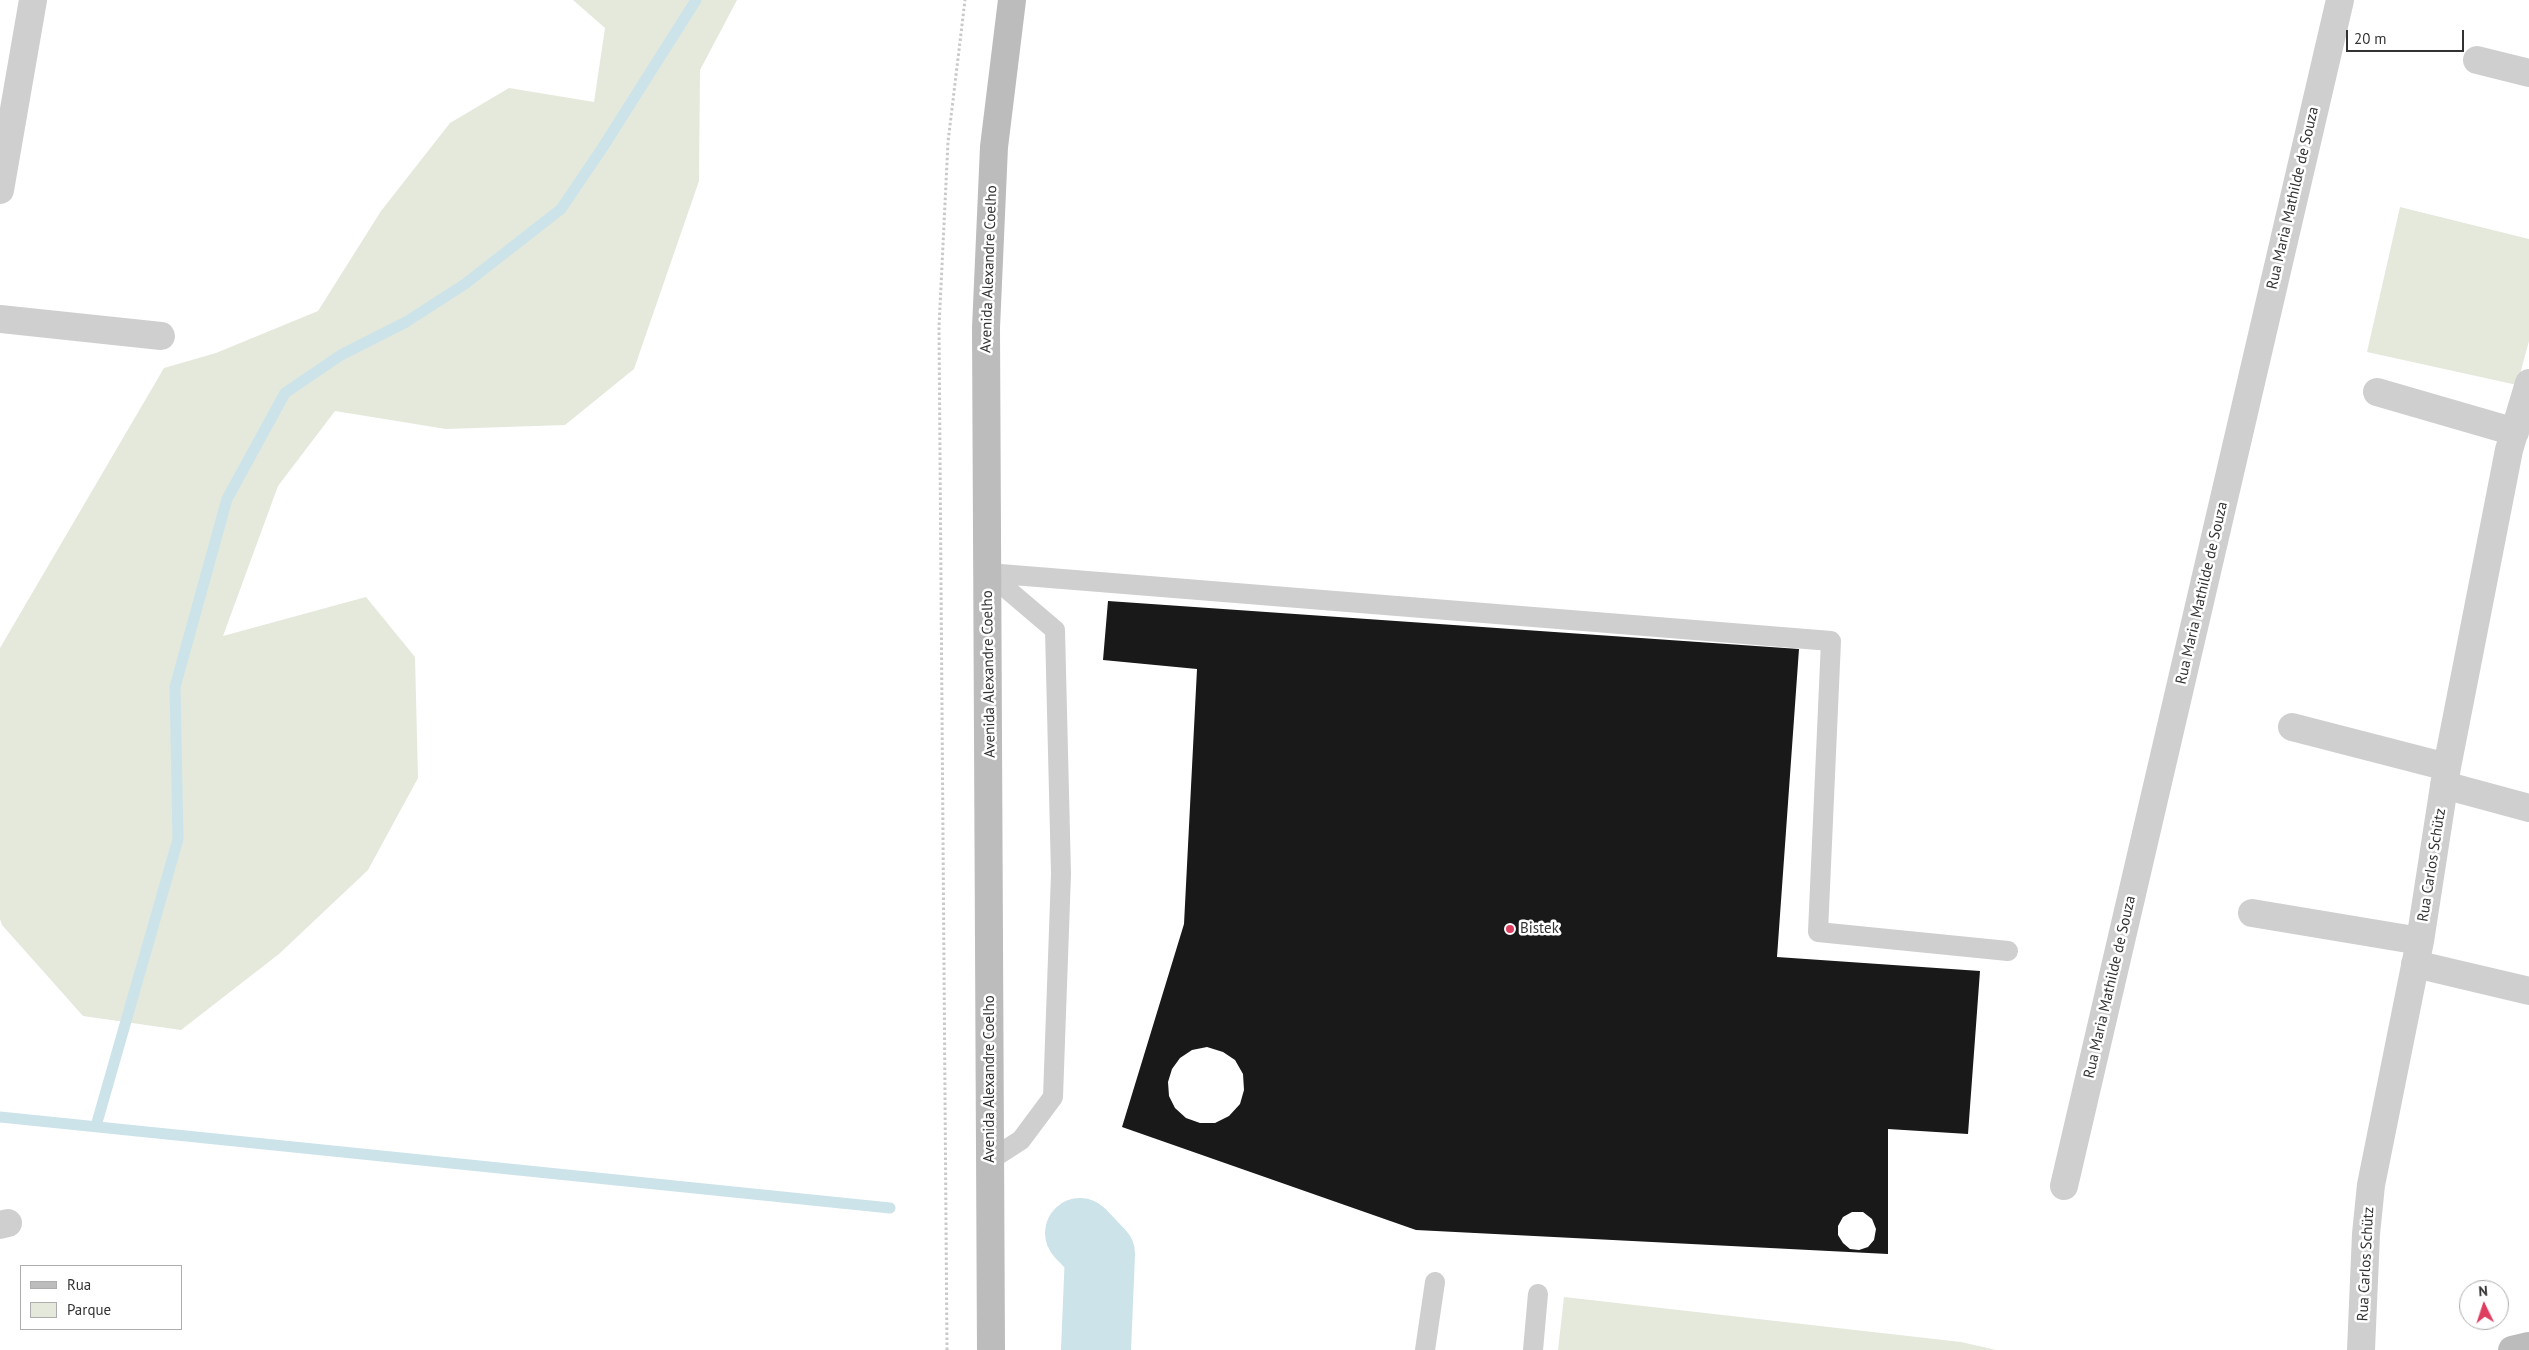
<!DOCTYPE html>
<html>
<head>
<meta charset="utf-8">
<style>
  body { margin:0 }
  #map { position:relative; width:2529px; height:1350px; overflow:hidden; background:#fff; font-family:"PT Sans",sans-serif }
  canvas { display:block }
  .legend { position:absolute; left:20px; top:1265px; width:162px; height:65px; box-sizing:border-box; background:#fff; border:1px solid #adadad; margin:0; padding:6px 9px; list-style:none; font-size:15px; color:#323232 }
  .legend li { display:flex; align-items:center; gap:10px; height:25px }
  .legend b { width:25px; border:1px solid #adadad }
  .north { position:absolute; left:2459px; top:1280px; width:50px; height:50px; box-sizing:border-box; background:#fff; border:1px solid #adadad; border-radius:50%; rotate:356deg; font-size:14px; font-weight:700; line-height:20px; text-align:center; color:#323232 }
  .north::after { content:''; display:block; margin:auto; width:18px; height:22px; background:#de3f61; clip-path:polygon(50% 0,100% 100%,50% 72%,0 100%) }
  .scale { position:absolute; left:2346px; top:30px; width:118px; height:22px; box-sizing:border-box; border:2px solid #323232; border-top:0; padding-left:6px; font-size:15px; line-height:18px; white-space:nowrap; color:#323232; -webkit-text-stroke:4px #fff; paint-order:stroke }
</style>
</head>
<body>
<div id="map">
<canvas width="2529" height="1350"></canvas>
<ul class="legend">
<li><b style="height:6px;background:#bcbcbc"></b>Rua</li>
<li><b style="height:14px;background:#e4e9dc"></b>Parque</li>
</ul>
<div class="north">N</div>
<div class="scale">20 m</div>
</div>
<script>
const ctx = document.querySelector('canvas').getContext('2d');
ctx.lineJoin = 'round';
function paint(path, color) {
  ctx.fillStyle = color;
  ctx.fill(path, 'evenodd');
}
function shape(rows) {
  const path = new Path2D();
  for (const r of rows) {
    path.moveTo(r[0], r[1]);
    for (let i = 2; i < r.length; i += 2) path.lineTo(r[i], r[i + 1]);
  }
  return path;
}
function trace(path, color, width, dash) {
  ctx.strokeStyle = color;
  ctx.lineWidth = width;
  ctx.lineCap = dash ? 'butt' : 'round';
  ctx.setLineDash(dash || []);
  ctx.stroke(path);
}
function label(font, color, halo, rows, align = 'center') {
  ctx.font = font + ' "PT Sans",sans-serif';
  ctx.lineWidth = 5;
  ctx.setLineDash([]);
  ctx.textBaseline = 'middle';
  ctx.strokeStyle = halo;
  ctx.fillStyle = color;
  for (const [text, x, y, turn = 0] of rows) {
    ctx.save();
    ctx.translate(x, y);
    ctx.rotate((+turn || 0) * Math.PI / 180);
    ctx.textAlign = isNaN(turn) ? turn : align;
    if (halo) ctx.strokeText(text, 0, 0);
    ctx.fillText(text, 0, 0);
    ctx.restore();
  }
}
const green = shape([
  [573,0,737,0,700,70,699,181,634,369,565,425,446,429,335,411,278,486,223,636,366,597,415,657,418,778,368,870,279,954,181,1030,83,1016,2,925,0,919,0,648,164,368,216,353,318,311,381,211,450,123,509,88,594,102,605,28],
  [2400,207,2529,239,2529,341,2517,385,2367,352],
  [1564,1297,1961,1342,1996,1350,1558,1350]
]);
const stream = shape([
  [0,1117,890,1208],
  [96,1126,178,839,175,687,227,499,285,393,341,355,406,322,465,284,561,209,603,147,696,0]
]);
const river = shape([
  [1080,1233,1100,1254,1096,1350]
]);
const building = shape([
  [1108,601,1799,649,1777,957,1980,971,1968,1134,1888,1129,1888,1254,1416,1230,1122,1127,1184,924,1197,669,1103,660],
  [1207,1047,1223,1052,1235,1060,1243,1074,1244,1090,1240,1104,1229,1116,1215,1123,1200,1123,1186,1118,1175,1108,1169,1096,1168,1082,1172,1069,1180,1058,1192,1050],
  [1852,1212,1863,1212,1872,1219,1876,1229,1874,1240,1868,1247,1859,1250,1850,1249,1843,1243,1838,1235,1838,1226,1843,1217]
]);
const path = shape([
  [947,1350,939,327,948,142,965,0]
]);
const service = shape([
  [988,573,1831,641,1818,932,2008,951],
  [988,573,1055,630,1061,874,1053,1097,1021,1140,990,1160],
  [1425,1350,1435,1282],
  [1533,1350,1538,1294]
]);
const minor = shape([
  [2477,60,2529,73],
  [0,190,33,0],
  [0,319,161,336],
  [2377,392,2515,432],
  [2292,727,2447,767],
  [2444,785,2529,808],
  [2252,913,2420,941],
  [2415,964,2529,991],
  [2064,1186,2340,0],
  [0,1225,8,1223],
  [2361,1350,2366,1234,2371,1185,2420,941,2447,767,2509,450,2529,383]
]);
const secondary = shape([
  [991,1350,986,328,994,147,1012,0],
  [2512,1350,2529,1346]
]);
const markers = [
  [1510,929,5,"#de3f61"]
];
const streetNames = [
  ["Rua Maria Mathilde de Souza",2293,198,-77],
  ["Avenida Alexandre Coelho",989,269,-88],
  ["Rua Maria Mathilde de Souza",2202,593,-77],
  ["Avenida Alexandre Coelho",989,674,-91],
  ["Rua Carlos Schütz",2432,865,-81],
  ["Rua Maria Mathilde de Souza",2110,987,-77],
  ["Avenida Alexandre Coelho",990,1079,-90],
  ["Rua Carlos Schütz",2366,1264,-87]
];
const poiNames = [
  ["Bistek",1520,929]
];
paint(green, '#e4e9dc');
trace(stream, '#cce3ea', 11);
trace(river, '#cce3ea', 70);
paint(building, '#191919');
trace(path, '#c9c9c9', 3, [2.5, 2.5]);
trace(service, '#cfcfcf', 20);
trace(minor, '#cfcfcf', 28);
trace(secondary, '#bcbcbc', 28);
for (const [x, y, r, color] of markers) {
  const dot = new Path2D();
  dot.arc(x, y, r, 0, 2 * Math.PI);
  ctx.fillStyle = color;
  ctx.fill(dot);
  trace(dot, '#fff', 2);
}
label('15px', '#323232', '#fff', streetNames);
label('15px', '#323232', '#fff', poiNames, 'left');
</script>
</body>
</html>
